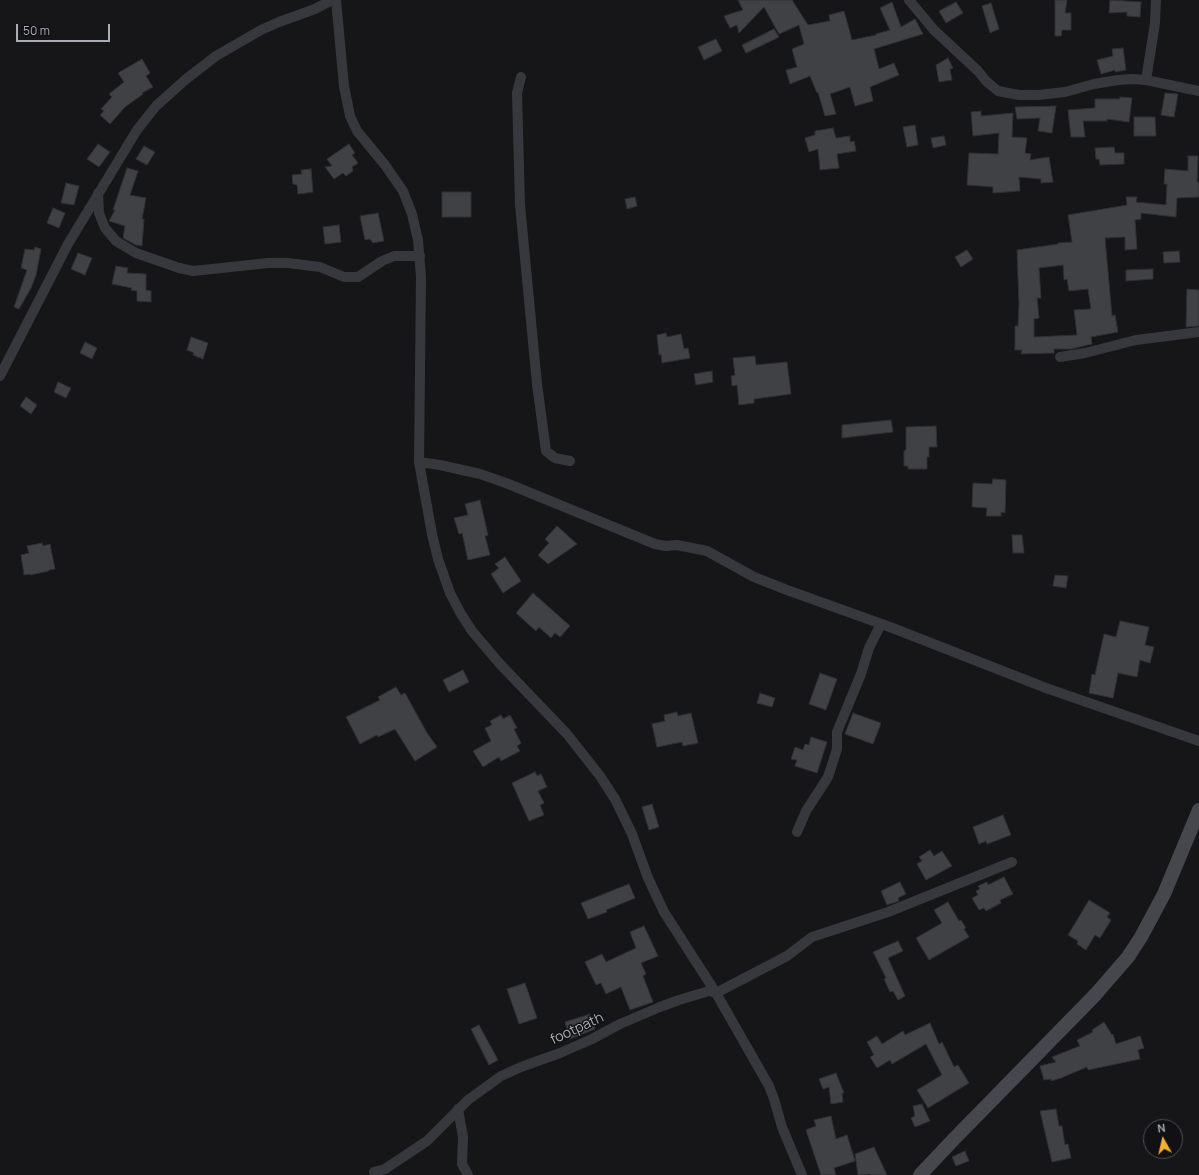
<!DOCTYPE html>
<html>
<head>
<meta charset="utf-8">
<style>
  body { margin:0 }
  #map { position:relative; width:1199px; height:1175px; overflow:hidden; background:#161618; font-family:Manrope,sans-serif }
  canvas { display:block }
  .north { position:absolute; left:1143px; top:1119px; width:40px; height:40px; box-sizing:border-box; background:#111113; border:1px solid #4d4f55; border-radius:50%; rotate:352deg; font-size:11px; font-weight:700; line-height:16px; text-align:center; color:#a8adb8 }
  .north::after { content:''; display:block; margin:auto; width:14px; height:18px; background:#f2b134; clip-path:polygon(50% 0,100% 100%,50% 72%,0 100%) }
  .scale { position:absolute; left:16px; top:24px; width:94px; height:18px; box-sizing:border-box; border:2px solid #a8adb8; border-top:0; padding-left:5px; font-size:12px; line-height:14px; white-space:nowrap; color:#a8adb8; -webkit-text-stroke:3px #111113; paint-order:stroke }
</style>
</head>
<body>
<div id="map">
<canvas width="1199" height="1175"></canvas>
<div class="north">N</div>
<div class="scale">50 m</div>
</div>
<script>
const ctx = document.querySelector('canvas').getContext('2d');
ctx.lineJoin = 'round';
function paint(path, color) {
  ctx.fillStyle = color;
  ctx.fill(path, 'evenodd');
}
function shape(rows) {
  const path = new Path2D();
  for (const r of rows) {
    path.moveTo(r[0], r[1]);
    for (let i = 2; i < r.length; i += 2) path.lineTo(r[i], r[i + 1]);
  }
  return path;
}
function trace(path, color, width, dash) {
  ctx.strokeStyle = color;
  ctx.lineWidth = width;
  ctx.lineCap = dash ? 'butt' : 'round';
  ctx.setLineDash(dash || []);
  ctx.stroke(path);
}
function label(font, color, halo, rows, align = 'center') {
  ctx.font = font + ' Manrope,sans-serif';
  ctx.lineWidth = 3;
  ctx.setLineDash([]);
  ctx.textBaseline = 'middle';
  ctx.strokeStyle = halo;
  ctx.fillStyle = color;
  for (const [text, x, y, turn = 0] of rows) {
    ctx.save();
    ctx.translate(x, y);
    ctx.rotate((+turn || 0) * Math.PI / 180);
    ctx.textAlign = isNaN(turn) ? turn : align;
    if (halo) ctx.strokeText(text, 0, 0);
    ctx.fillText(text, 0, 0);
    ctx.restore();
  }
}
const building = shape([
  [738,0,792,0,808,25,830,21,829,15,844,11,852,40,876,35,876,34,890,30,880,8,892,2,901,27,915,19,923,34,874,49,879,69,894,63,899,75,870,87,873,101,855,106,850,87,830,94,836,114,825,116,818,92,817,93,810,76,790,84,786,70,797,67,792,49,804,44,799,25,779,34,764,7,739,33,737,25,730,28,724,16,743,10,738,0],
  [1055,0,1067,0,1065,13,1071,13,1071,30,1062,30,1061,36,1055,36,1055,0],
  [1110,0,1141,2,1140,17,1127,16,1127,12,1109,13,1110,0],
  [956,2,963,13,946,23,939,11,956,2],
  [991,3,999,29,990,33,982,6,991,3],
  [774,29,779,37,746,53,742,45,774,29],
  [716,39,722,51,704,60,698,47,716,39],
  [1123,48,1126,70,1115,72,1115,70,1101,74,1097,60,1113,56,1112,49,1123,48],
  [948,58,953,68,950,69,952,80,939,82,936,65,948,58],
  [142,59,150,73,146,76,153,87,142,93,143,94,125,107,110,124,100,115,104,111,101,109,112,97,109,94,124,82,118,73,142,59],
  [1165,93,1178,94,1174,117,1161,115,1165,93],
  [1120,97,1132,98,1129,122,1107,119,1107,121,1083,121,1085,137,1071,137,1068,110,1095,108,1095,99,1120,99,1120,97],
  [1056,106,1052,133,1038,131,1040,118,1017,119,1015,107,1056,106],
  [981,111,981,116,1013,113,1012,137,1027,138,1025,153,1031,154,1030,160,1049,157,1053,182,1041,183,1041,179,1019,177,1020,191,993,193,993,187,967,185,969,153,998,154,999,133,973,136,971,112,981,111],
  [1134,117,1155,117,1156,136,1134,136,1134,117],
  [915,125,918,145,907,147,903,127,915,125],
  [833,128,836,138,850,136,850,142,854,141,856,151,837,154,839,168,820,170,818,149,809,152,805,138,815,135,815,131,833,128],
  [944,136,946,145,933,148,931,138,944,136],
  [98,144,110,152,99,167,87,159,98,144],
  [349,144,355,153,352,155,358,163,352,167,353,171,346,176,343,173,334,179,325,167,332,166,327,159,349,144],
  [144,146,155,152,147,165,136,159,144,146],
  [1114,147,1115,153,1124,153,1124,164,1100,165,1099,159,1096,159,1095,148,1114,147],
  [1188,156,1198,156,1197,182,1199,182,1199,197,1177,198,1176,217,1141,213,1141,219,1135,220,1137,249,1125,250,1125,237,1105,238,1112,316,1115,315,1118,332,1091,337,1092,344,1071,349,1054,349,1054,353,1021,354,1022,350,1015,350,1015,326,1018,326,1019,304,1017,250,1058,244,1058,243,1072,242,1068,215,1127,205,1126,197,1137,197,1136,202,1166,205,1167,184,1164,184,1165,169,1188,171,1188,156],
  [1063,265,1064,280,1067,279,1069,291,1088,289,1091,309,1074,310,1077,335,1034,337,1034,319,1039,318,1037,298,1041,298,1039,268,1063,265],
  [127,168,138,171,130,195,146,198,142,219,144,219,142,246,136,245,123,238,125,226,109,221,115,210,113,210,127,168],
  [311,169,313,192,298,194,297,185,293,184,292,175,302,174,301,170,311,169],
  [66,183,79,186,74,205,61,203,66,183],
  [442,192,471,192,471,217,442,217,442,192],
  [635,197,637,206,627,209,625,199,635,197],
  [53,208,65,213,59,228,47,223,53,208],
  [378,213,384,241,373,243,370,239,365,240,360,216,378,213],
  [339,225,341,242,325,244,323,227,339,225],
  [35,247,41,249,36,275,31,288,19,309,14,307,27,270,21,268,25,249,34,250,35,247],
  [967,250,973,259,961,267,955,257,967,250],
  [1179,251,1180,262,1164,263,1163,252,1179,251],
  [78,253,92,258,85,275,71,269,78,253],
  [116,266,128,268,127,273,146,274,146,290,151,291,151,302,137,301,137,291,131,290,132,288,112,284,116,266],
  [1153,269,1153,279,1126,281,1126,270,1153,269],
  [1187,289,1199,290,1199,326,1186,327,1187,289],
  [666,333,667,337,681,334,684,349,688,348,690,358,662,363,661,354,659,355,657,335,666,333],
  [191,337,208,343,203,359,193,355,194,353,187,350,191,337],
  [85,342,97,348,92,359,80,353,85,342],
  [755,356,756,365,787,362,791,394,754,399,754,403,739,405,737,385,732,386,731,376,735,375,733,358,755,356],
  [712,371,713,382,696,385,694,374,712,371],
  [58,382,71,388,66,398,54,392,58,382],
  [26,397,37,405,31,414,20,406,26,397],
  [891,420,893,432,842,438,842,425,891,420],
  [936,426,937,447,929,447,929,457,927,457,927,469,908,469,908,466,904,466,904,451,906,450,906,427,936,426],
  [993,479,1006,480,1005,513,1001,512,1001,516,986,516,987,508,972,507,973,483,992,484,993,479],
  [480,500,488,535,485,536,490,555,468,560,462,533,459,534,454,518,468,515,465,504,480,500],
  [557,526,577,544,548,564,538,555,549,543,545,539,557,526],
  [1012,535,1022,535,1024,553,1013,553,1012,535],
  [42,543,43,546,50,544,55,569,49,570,49,571,30,575,30,574,24,575,21,555,29,553,27,546,42,543],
  [505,557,521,581,503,593,491,574,499,568,495,564,505,557],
  [1055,575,1068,576,1066,588,1053,586,1055,575],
  [533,593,570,626,560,637,555,633,551,638,539,627,536,631,516,613,533,593],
  [1120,621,1149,627,1145,645,1154,647,1150,663,1140,660,1137,677,1118,673,1113,698,1089,693,1092,674,1095,675,1104,634,1116,637,1120,621],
  [463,670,469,682,449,692,443,680,463,670],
  [820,673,837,679,826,710,809,704,820,673],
  [396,687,401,695,405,693,427,733,437,747,415,761,395,729,378,737,377,735,360,744,346,717,380,700,378,697,396,687],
  [760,693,775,698,772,707,757,703,760,693],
  [677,712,678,716,691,713,698,743,683,746,682,742,657,747,652,724,665,721,664,715,677,712],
  [853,713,881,723,873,744,845,734,853,713],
  [501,715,503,719,510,715,517,728,514,729,521,743,517,746,520,751,501,761,499,757,483,767,473,751,491,741,485,728,492,725,490,721,501,715],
  [811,737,827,742,817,773,795,766,797,760,791,759,795,747,803,750,805,744,809,745,811,737],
  [535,772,537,776,541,774,547,787,538,791,544,803,540,805,544,815,529,821,512,783,535,772],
  [652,804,659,827,649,830,642,807,652,804],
  [1003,815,1011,835,987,844,986,841,979,844,973,827,1003,815],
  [930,850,934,856,942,851,952,866,926,880,917,864,922,861,919,857,930,850],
  [1004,877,1013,894,1000,900,1001,903,986,911,984,908,979,910,972,898,978,895,976,891,980,889,978,886,987,882,988,885,1004,877],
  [900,882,906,894,898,898,899,901,887,905,881,891,900,882],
  [629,884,635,898,606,910,607,912,588,919,581,903,629,884],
  [1089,900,1110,913,1107,917,1111,920,1100,938,1095,935,1086,950,1077,944,1078,941,1068,935,1089,900],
  [948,902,959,921,961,920,966,928,964,929,969,937,929,960,916,938,942,923,934,910,948,902],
  [644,926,658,956,641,963,646,974,643,976,653,1002,630,1010,621,987,606,994,601,983,596,985,585,962,602,954,606,962,636,948,630,932,644,926],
  [898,941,903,951,888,958,905,996,898,1000,893,991,890,992,884,979,886,978,873,952,898,941],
  [525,983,537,1018,519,1024,507,989,525,983],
  [590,1014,595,1029,570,1039,565,1022,590,1014],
  [1104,1022,1112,1035,1113,1034,1116,1044,1140,1036,1144,1048,1138,1050,1140,1059,1088,1070,1087,1067,1061,1078,1051,1081,1051,1079,1044,1080,1040,1066,1056,1062,1052,1057,1080,1046,1077,1040,1093,1032,1092,1030,1104,1022],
  [930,1023,939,1044,942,1042,954,1067,958,1065,969,1083,928,1108,917,1090,942,1075,926,1044,892,1064,890,1060,877,1068,870,1057,874,1055,867,1042,877,1036,882,1044,903,1031,905,1035,930,1023],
  [479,1025,498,1060,489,1065,471,1029,479,1025],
  [836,1073,844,1093,842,1093,843,1102,831,1104,829,1087,823,1089,819,1079,836,1073],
  [922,1104,930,1121,915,1127,911,1118,915,1116,913,1106,922,1104],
  [1056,1109,1059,1126,1062,1126,1065,1145,1068,1144,1071,1158,1052,1162,1040,1111,1056,1109],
  [831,1116,836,1139,847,1135,855,1161,834,1168,836,1175,821,1175,806,1130,816,1126,814,1120,831,1116],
  [874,1147,887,1175,871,1175,870,1174,858,1175,855,1154,874,1147],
  [965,1151,969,1161,956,1166,952,1157,965,1151]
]);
const street = shape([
  [336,0,344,86,350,116,357,131,385,165,403,191,412,214,418,240,421,277,419,462,432,534,438,559,450,593,461,614,472,631,500,664,567,734,600,776,615,799,632,834,648,878,664,912,716,993,769,1086,774,1099,782,1127,802,1175],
  [909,0,934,30,978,71,986,81,998,91,1019,95,1038,95,1065,92,1094,84,1118,80,1133,79,1146,80,1199,91],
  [521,77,517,93,520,205,537,384,546,451,555,458,570,461],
  [1146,80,1155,23,1156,0],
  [98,193,99,213,105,228,116,241,136,253,179,268,193,271,203,270,268,263,288,263,320,267,344,277,358,277,382,261,394,256,420,256],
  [1060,357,1085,353,1136,340,1199,332],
  [0,376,68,244,137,130,156,106,185,80,216,56,261,30,279,22,315,9,332,0],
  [419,462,440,465,480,474,506,483,655,544,666,546,677,545,707,551,754,577,787,590,890,627,1046,688,1199,741],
  [797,832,806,811,828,777,837,749,837,732,861,674,869,648,881,624],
  [458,1109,463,1137,462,1164,468,1175],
  [374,1172,385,1169,427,1141,468,1100,501,1076,521,1067,560,1053,592,1039,620,1024,660,1007,679,1000,709,991,716,993,787,956,812,937,888,912,1012,862]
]);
const secondary = shape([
  [920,1175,953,1140,1095,995,1128,957,1141,937,1164,894,1199,810]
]);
const streetNames = [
  ["footpath",577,1029,-25]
];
paint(building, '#404145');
trace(building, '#303034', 1);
trace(street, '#37383d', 10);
trace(secondary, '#45474d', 14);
label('14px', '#a8adb8', '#111113', streetNames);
</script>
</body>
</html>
